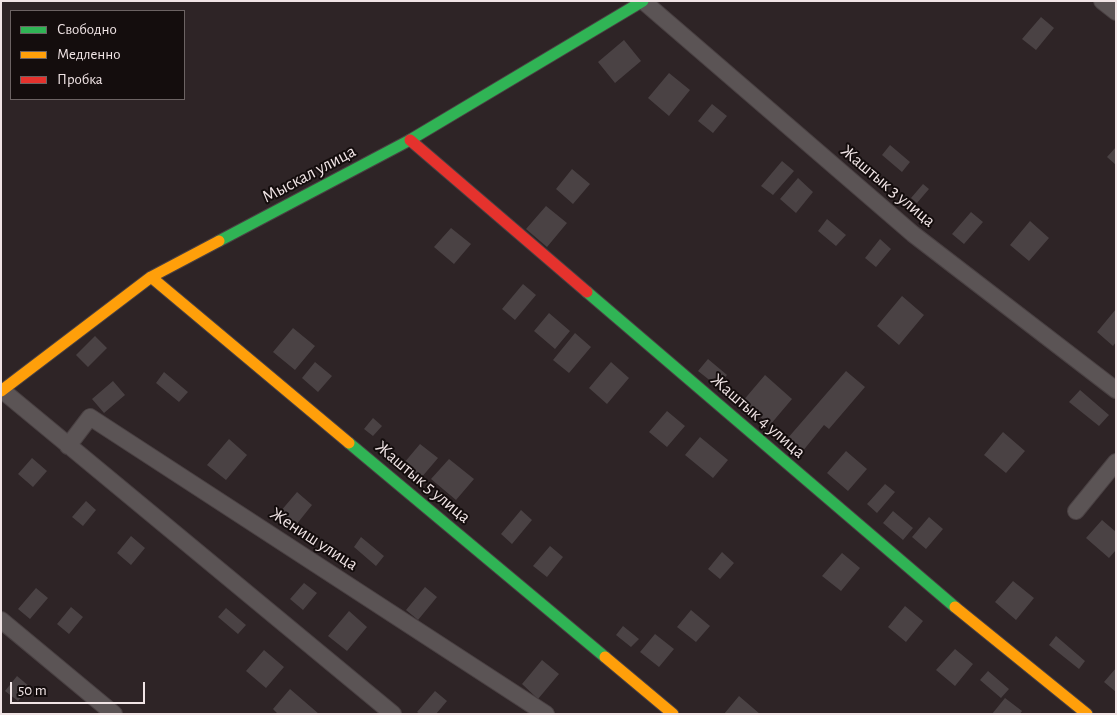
<!DOCTYPE html>
<html>
<head>
<meta charset="utf-8">
<style>
  body { margin:0 }
  #map { position:relative; width:1117px; height:715px; overflow:hidden; background:#2e2426; font-family:"Alegreya Sans",sans-serif }
  canvas { display:block }
  .frame { position:absolute; inset:0; border:2px solid #f0e4e5; pointer-events:none }
  .legend { position:absolute; left:10px; top:10px; width:175px; height:90px; box-sizing:border-box; background:#140d0d; border:1px solid #6c6363; margin:0; padding:6px 9px; list-style:none; font-size:15px; color:#f0e4e5 }
  .legend li { display:flex; align-items:center; gap:10px; height:25px }
  .legend b { width:25px; border:1px solid #6c6363 }
  .scale { position:absolute; left:10px; top:682px; width:135px; height:22px; box-sizing:border-box; border:2px solid #f0e4e5; border-top:0; padding-left:6px; font-size:15px; line-height:18px; white-space:nowrap; color:#f0e4e5; -webkit-text-stroke:4px #140d0d; paint-order:stroke }
</style>
</head>
<body>
<div id="map">
<canvas width="1117" height="715"></canvas>
<div class="frame"></div>
<ul class="legend">
<li><b style="height:6px;background:#30b455"></b>Свободно</li>
<li><b style="height:6px;background:#ff9f0a"></b>Медленно</li>
<li><b style="height:6px;background:#e5322d"></b>Пробка</li>
</ul>
<div class="scale">50 m</div>
</div>
<script>
const ctx = document.querySelector('canvas').getContext('2d');
ctx.lineJoin = 'round';
function paint(path, color) {
  ctx.fillStyle = color;
  ctx.fill(path, 'evenodd');
}
function shape(rows) {
  const path = new Path2D();
  for (const r of rows) {
    path.moveTo(r[0], r[1]);
    for (let i = 2; i < r.length; i += 2) path.lineTo(r[i], r[i + 1]);
  }
  return path;
}
function trace(path, color, width, dash) {
  ctx.strokeStyle = color;
  ctx.lineWidth = width;
  ctx.lineCap = dash ? 'butt' : 'round';
  ctx.setLineDash(dash || []);
  ctx.stroke(path);
}
function label(font, color, halo, rows, align = 'center') {
  ctx.font = font + ' "Alegreya Sans",sans-serif';
  ctx.lineWidth = 4;
  ctx.setLineDash([]);
  ctx.textBaseline = 'middle';
  ctx.strokeStyle = halo;
  ctx.fillStyle = color;
  for (const [text, x, y, turn = 0] of rows) {
    ctx.save();
    ctx.translate(x, y);
    ctx.rotate((+turn || 0) * Math.PI / 180);
    ctx.textAlign = isNaN(turn) ? turn : align;
    if (halo) ctx.strokeText(text, 0, 0);
    ctx.fillText(text, 0, 0);
    ctx.restore();
  }
}
const building = shape([
  [1041,17,1054,28,1036,50,1022,39],
  [624,40,641,61,615,83,598,62],
  [669,73,690,90,669,116,648,98],
  [712,104,727,116,713,133,698,121],
  [890,145,910,162,902,172,882,155],
  [1116,147,1116,165,1107,157],
  [782,161,794,171,773,195,761,186],
  [572,169,590,184,573,204,556,189],
  [798,178,813,192,796,213,780,199],
  [923,184,929,189,917,203,911,198],
  [546,206,567,223,547,247,526,229],
  [971,212,983,222,964,244,952,234],
  [827,219,846,235,836,246,818,231],
  [1030,221,1049,238,1029,261,1010,245],
  [451,228,471,244,454,264,434,247],
  [880,239,891,249,876,267,865,258],
  [523,284,536,295,515,320,502,309],
  [902,296,924,315,899,345,877,326],
  [1116,309,1116,342,1113,346,1097,332],
  [549,313,570,331,555,349,534,331],
  [293,328,315,346,295,370,273,352],
  [575,333,591,347,569,373,553,360],
  [95,336,107,348,88,367,76,355],
  [708,359,727,375,717,386,698,371],
  [315,362,332,376,318,392,302,378],
  [611,362,629,378,607,404,589,388],
  [846,371,865,387,829,429,824,425,802,452,787,439],
  [164,372,188,392,179,402,156,383],
  [765,375,792,399,770,425,742,402],
  [113,381,125,395,104,413,92,399],
  [1080,390,1109,415,1099,426,1069,402],
  [667,411,685,426,667,447,649,432],
  [373,418,382,426,373,436,364,429],
  [1003,432,1025,451,1006,473,984,455],
  [700,437,728,460,713,478,685,455],
  [229,439,247,455,226,480,207,465],
  [420,444,438,458,421,478,404,463],
  [846,451,867,469,848,491,827,473],
  [32,458,47,471,33,487,18,474],
  [449,459,474,479,456,500,431,479],
  [885,484,895,492,877,513,867,504],
  [297,492,312,505,296,525,280,512],
  [86,501,96,510,83,526,72,517],
  [521,510,532,520,512,544,501,534],
  [893,511,913,528,903,540,883,523],
  [929,517,943,529,926,549,912,537],
  [1102,520,1116,532,1116,550,1109,558,1086,538],
  [131,536,145,548,131,565,117,553],
  [361,537,384,556,376,566,354,547],
  [550,546,563,557,547,577,533,566],
  [722,552,734,563,720,579,708,569],
  [842,553,860,568,841,591,822,576],
  [1013,581,1034,598,1016,620,995,602],
  [304,583,317,593,303,610,290,599],
  [425,587,437,597,418,620,406,610],
  [36,588,48,598,30,619,18,609],
  [905,606,923,621,906,642,888,627],
  [71,607,83,617,69,634,57,624],
  [226,608,246,625,238,634,218,617],
  [691,610,710,626,696,642,677,627],
  [349,611,367,627,347,651,328,636],
  [623,626,639,639,631,647,616,635],
  [655,634,674,649,659,667,640,652],
  [1056,636,1085,661,1079,669,1049,645],
  [955,649,973,664,955,686,936,670],
  [264,650,284,667,266,688,246,671],
  [542,660,559,674,538,699,522,684],
  [1116,668,1116,692,1104,682],
  [988,671,1009,689,1001,698,980,680],
  [17,676,30,687,18,701,5,691],
  [290,689,319,714,278,714,273,709],
  [435,691,447,701,436,714,420,714,417,712],
  [739,696,760,714,724,714],
  [1005,698,1022,711,1020,714,992,714]
]);
const street = shape([
  [643,1,913,234,1116,390],
  [1102,1,1116,12],
  [3,391,393,714],
  [68,446,90,417,546,714],
  [1076,511,1116,462],
  [1,620,114,714]
]);
const fast = shape([
  [219,241,410,140,643,1],
  [587,292,955,607],
  [349,443,605,657]
]);
const slow = shape([
  [151,277,349,443],
  [1,391,151,277,219,241],
  [955,607,1087,714],
  [605,657,673,714]
]);
const jam = shape([
  [410,140,587,292]
]);
const streetNames = [
  ["Мыскал улица",309,174,-28],
  ["Жаштык 3 улица",888,186,40],
  ["Жаштык 4 улица",758,416,41],
  ["Жаштык 5 улица",423,482,40],
  ["Жениш улица",314,539,33]
];
paint(building, '#4a4244');
trace(street, '#4a4143', 18);
trace(fast, '#4a4143', 13);
trace(slow, '#4a4143', 13);
trace(jam, '#4a4143', 13);
trace(street, '#5b5455', 16);
trace(fast, '#30b455', 11);
trace(slow, '#ff9f0a', 11);
trace(jam, '#e5322d', 11);
label('18px', '#f0e4e5', '#140d0d', streetNames);
</script>
</body>
</html>
